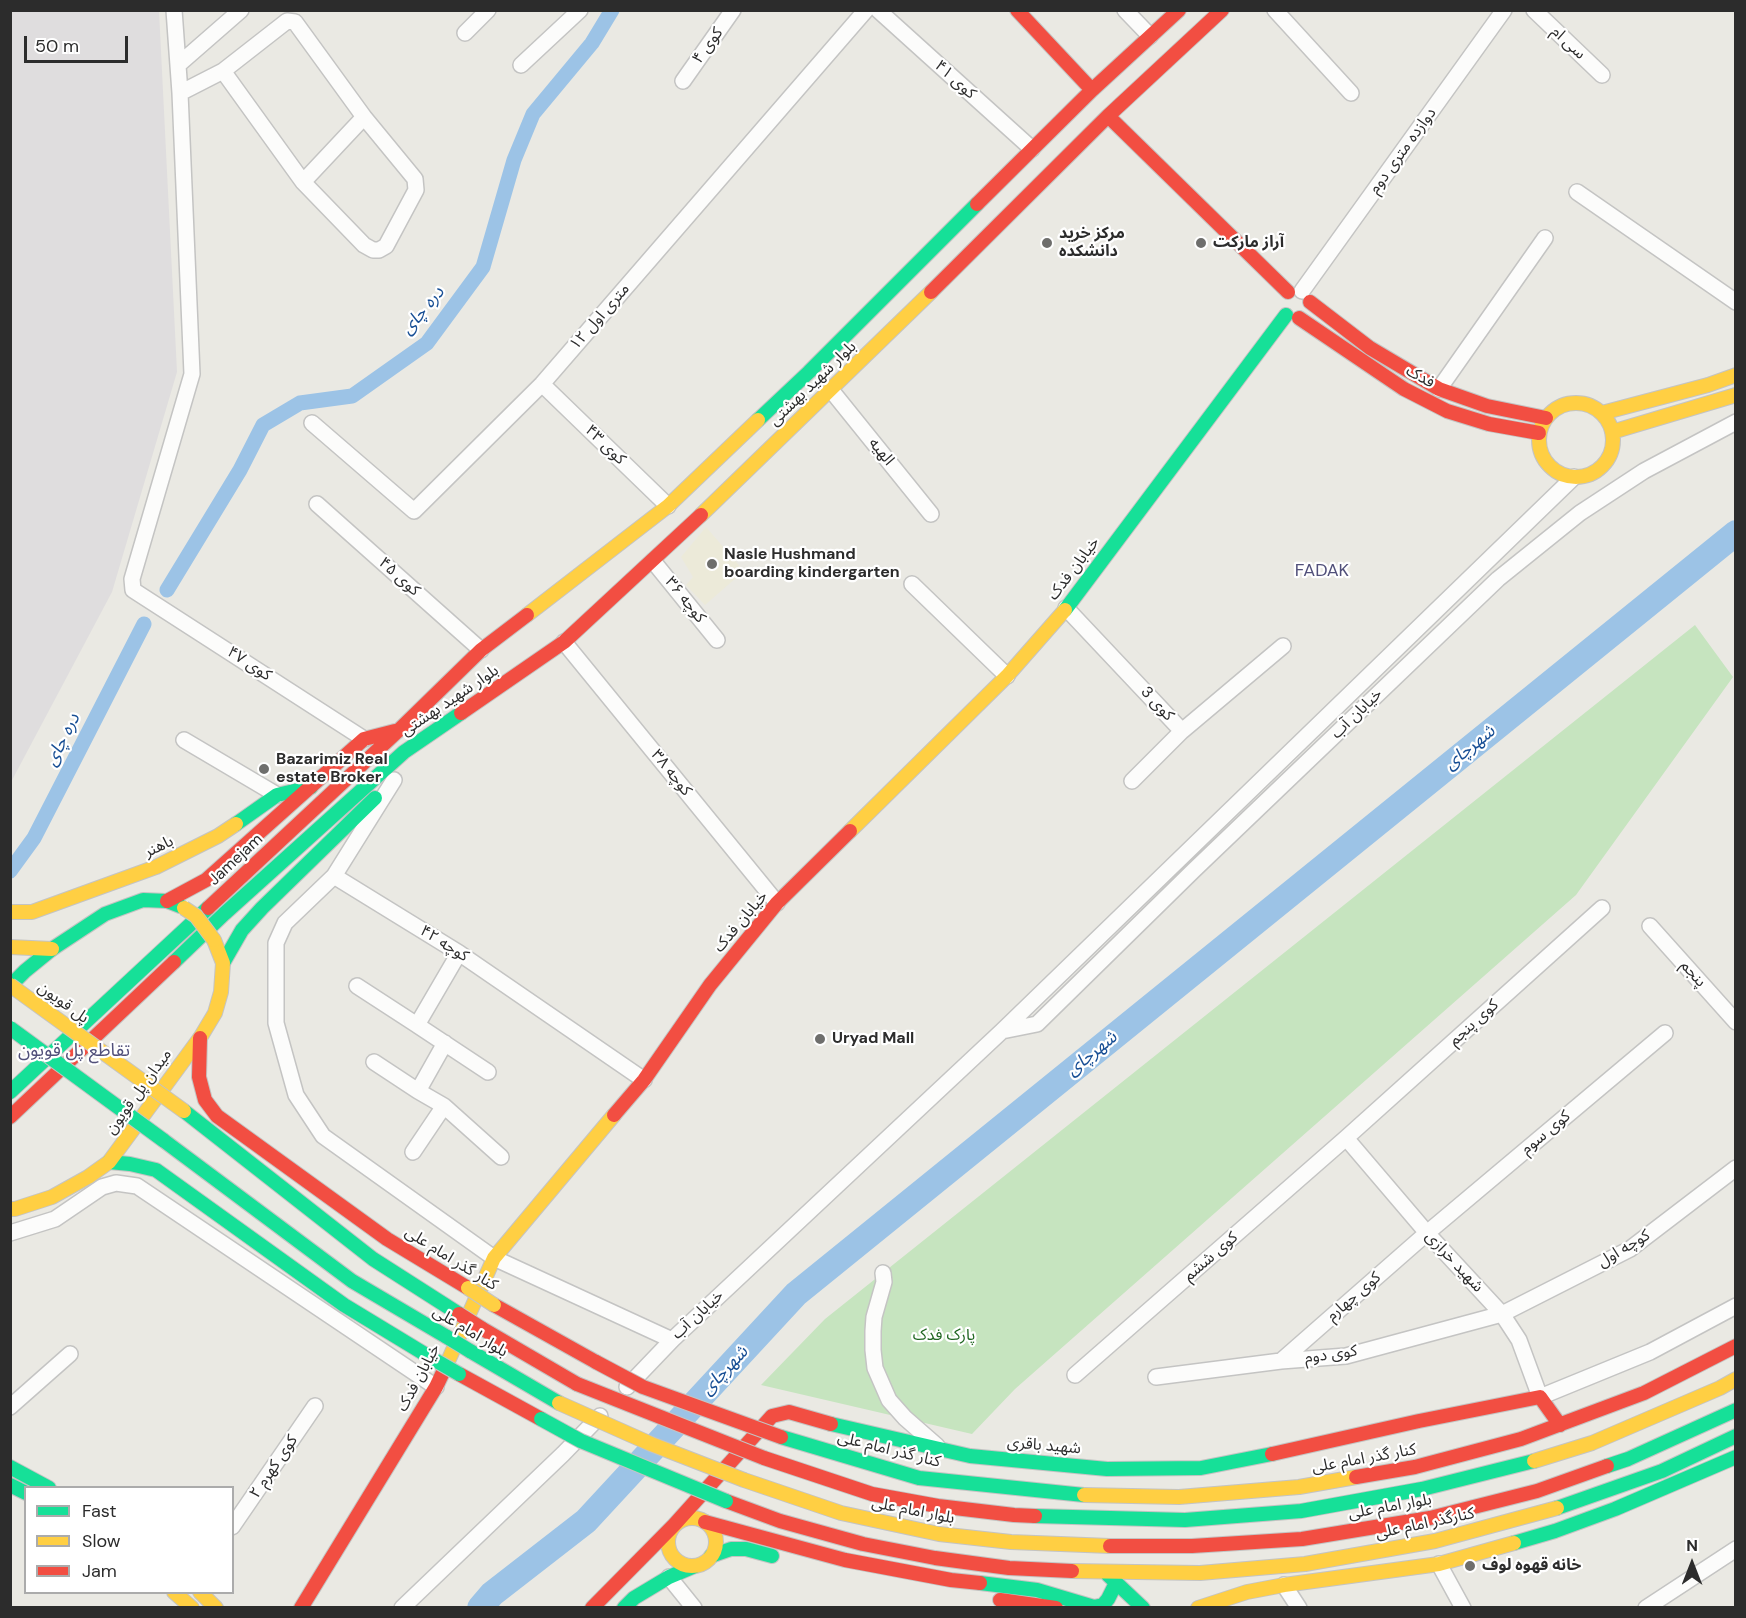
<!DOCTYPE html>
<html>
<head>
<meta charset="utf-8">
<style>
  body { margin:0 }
  #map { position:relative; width:1746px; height:1618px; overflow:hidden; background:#eae9e3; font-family:"DM Sans",sans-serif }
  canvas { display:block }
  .frame { position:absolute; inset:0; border:12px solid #2c2c2c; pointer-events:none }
  .legend { position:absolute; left:24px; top:1486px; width:210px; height:108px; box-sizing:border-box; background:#fff; border:2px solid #ababab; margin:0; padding:8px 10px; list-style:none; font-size:18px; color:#2c2c2c }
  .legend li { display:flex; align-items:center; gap:12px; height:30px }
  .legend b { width:30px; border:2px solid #ababab }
  .north { position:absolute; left:1662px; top:1534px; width:60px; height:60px; -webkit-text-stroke:4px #fff; paint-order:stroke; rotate:0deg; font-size:16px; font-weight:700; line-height:24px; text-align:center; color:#2c2c2c }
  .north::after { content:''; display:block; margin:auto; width:21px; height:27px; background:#2c2c2c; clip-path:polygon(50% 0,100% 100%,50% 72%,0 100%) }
  .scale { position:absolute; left:24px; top:36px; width:104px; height:27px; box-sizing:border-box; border:3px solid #2c2c2c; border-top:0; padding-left:8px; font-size:18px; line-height:21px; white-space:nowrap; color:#2c2c2c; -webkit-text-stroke:4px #fff; paint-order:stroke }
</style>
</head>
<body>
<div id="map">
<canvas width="1746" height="1618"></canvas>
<div class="frame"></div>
<ul class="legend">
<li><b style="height:8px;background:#16e098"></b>Fast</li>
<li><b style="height:8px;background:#ffcf43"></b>Slow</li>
<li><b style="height:8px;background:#f24e42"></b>Jam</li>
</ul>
<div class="north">N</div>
<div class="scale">50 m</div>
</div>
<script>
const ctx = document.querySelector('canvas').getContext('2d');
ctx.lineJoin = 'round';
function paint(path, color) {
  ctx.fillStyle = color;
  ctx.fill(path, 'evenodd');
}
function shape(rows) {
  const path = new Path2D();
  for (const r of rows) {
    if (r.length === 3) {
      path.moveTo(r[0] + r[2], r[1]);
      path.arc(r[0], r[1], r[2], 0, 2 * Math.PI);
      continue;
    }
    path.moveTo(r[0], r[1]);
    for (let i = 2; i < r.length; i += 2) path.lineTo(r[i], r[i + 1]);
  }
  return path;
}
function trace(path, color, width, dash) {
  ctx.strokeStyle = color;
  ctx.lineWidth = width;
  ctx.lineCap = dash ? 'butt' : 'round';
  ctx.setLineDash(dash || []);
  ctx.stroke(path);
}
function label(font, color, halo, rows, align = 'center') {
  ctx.font = font + ' "DM Sans","Noto Sans Arabic",sans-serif';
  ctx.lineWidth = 4.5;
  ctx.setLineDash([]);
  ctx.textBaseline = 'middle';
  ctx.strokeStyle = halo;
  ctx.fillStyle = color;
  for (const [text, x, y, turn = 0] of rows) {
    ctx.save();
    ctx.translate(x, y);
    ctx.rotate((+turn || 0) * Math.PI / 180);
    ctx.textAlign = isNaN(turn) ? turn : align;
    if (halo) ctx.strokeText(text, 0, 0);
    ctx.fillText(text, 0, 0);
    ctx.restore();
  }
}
const industrial = shape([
  [11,10,159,11,177,372,112,592,11,782]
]);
const education = shape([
  [706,527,744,571,705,605,686,585,693,577,681,557]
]);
const green = shape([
  [1695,625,1733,677,1576,895,1015,1389,972,1434,761,1385,825,1319]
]);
const canal = shape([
  [167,590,240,470,263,425,300,403,352,396,427,343,483,267,514,160,533,114,592,43,612,10],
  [10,871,34,838,144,624]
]);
const river = shape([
  [480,1608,492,1594,586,1521,796,1294,1736,533]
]);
const street = shape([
  [174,10,180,93,192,374,132,579,133,590,364,739],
  [878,10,1032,149],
  [1125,10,1150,36],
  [1275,10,1351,93],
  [1534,10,1602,75],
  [465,33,488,10],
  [178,65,241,10],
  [521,65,580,10],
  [683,81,733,10],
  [180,93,223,71,287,21,295,22,364,117,415,179,416,190,386,246,379,250,373,250,364,245,303,182,223,71],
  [303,182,364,117],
  [1577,192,1736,302],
  [1302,291,1504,10],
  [542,384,668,506],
  [1439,389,1545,238],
  [831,390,931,514],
  [312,423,414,511,542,384,866,10],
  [317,504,481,650],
  [653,561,717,640],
  [912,584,1007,676],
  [1066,608,1182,731,1283,646],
  [564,642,777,903],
  [184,740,277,795],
  [394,780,334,876,285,923,276,943,276,1023,296,1095,323,1136,494,1258,672,1340],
  [1132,781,1182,731],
  [334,876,459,953,644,1080],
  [1650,926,1736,1022],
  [357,986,417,1025,459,953],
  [417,1025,488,1072],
  [1002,1031,1037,1024,1194,870,1498,579,1580,513,1644,471,1736,422],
  [374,1062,418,1091,445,1043],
  [444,1106,501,1157],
  [1346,1138,1427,1233,1502,1314,1519,1340,1540,1397,1650,1352,1736,1306],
  [413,1152,444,1106,418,1091],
  [10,1233,55,1219,102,1187,116,1183,137,1186,436,1387],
  [883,1273,884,1282,874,1317,873,1331,873,1350,875,1368,889,1400,905,1418,937,1446],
  [1281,1361,1427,1233,1665,1033],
  [1075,1375,1346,1138,1602,908],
  [1156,1377,1281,1361,1346,1356,1502,1314,1630,1249,1736,1168],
  [627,1387,672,1340,1002,1031,1574,477],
  [10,1407,70,1354],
  [232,1527,315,1406],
  [1439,1564,1463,1608],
  [669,1577,694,1608],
  [1284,1585,1299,1608],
  [402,1608,563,1454,600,1416],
  [1646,1608,1736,1549]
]);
const fast = shape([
  [758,420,809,372,977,204],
  [1065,610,1286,315],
  [236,824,277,795,311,787],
  [174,962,224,914,404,752,461,713],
  [223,963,242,930,262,908,375,798],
  [10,986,25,971,52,949,105,914,143,900,167,901,180,906],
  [10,1092,208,908],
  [184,1111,373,1259,459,1314],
  [163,1140,352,1281,447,1337],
  [109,1162,130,1164,156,1170,344,1305,433,1359],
  [470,1351,559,1403],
  [831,1424,970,1456,1107,1469,1201,1468,1272,1454],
  [781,1437,919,1478,1084,1495],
  [1607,1466,1628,1459,1736,1410],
  [10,1467,49,1488],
  [10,1485,26,1493],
  [1557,1508,1662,1471,1736,1436],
  [1035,1516,1185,1520,1301,1511,1422,1489,1534,1461],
  [1514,1543,1555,1531,1615,1509,1736,1457],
  [711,1556,731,1549,746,1549,772,1556],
  [1108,1575,1143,1608],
  [980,1583,1037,1590,1094,1607,1103,1605,1108,1599,1116,1583],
  [624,1608,634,1598,669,1577,695,1566]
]);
const slow = shape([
  [1576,440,37],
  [1602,413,1708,385,1736,375],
  [1612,432,1736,395],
  [701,515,931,292],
  [527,615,668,506,758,420],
  [850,831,1007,676,1065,610],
  [10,912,32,912,156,867,218,836,236,824],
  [10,947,52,949],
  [10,1209,15,1209,52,1197,88,1177,109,1162,200,1038,215,1013,221,992,223,963,214,940],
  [445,1368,494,1258,614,1115],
  [1534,1461,1592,1443,1720,1388,1736,1379],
  [744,1480,841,1513,939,1534,1011,1542,1110,1546],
  [1084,1495,1179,1497,1299,1487,1356,1477],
  [692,1542,24],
  [1072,1571,1200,1573,1305,1564,1435,1541,1557,1508],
  [174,1592,192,1608],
  [200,1592,216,1608],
  [1198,1608,1247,1592,1284,1585,1439,1564,1514,1543]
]);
const jam = shape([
  [1017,10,1092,90],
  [1108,116,1288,292],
  [977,204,1092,90,1179,10],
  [931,292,1108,116,1222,10],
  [1310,302,1370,348,1439,389,1487,406,1546,418],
  [1299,318,1404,389,1447,411,1489,424,1539,433],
  [461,713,564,642,701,515],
  [167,901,206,880,364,739,395,731],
  [208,908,399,730,481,650,527,615],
  [200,1038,199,1077,205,1100,217,1116,387,1239,468,1288],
  [614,1115,644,1080,710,985,777,903,850,831],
  [10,1117,174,962],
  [494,1305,596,1362],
  [481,1328,577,1384],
  [459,1374,541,1419],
  [1272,1454,1419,1421,1540,1397,1560,1425],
  [764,1458,872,1494,938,1506,1014,1515,1035,1516],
  [1356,1477,1415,1467,1521,1439,1644,1393,1736,1346],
  [726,1501,780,1521,863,1544,935,1558,1009,1568,1072,1571],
  [705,1522,845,1560,951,1580,980,1583],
  [1110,1546,1192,1546,1302,1539,1430,1518,1537,1491,1607,1466],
  [1000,1600,1056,1608],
  [301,1608,436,1387,445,1368],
  [592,1608,674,1525,772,1416,789,1412,831,1424]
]);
const fastBridge = shape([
  [10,1028,163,1140],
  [447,1337,470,1351],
  [433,1359,459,1374],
  [541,1419,581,1441,726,1501]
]);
const slowBridge = shape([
  [184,908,196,916,214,940],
  [10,985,184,1111],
  [468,1288,494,1305],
  [559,1403,651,1444,744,1480]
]);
const jamBridge = shape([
  [459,1314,481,1328],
  [596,1362,643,1387,781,1437],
  [577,1384,764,1458]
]);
const markers = [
  [1047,243,6,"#6e6e6c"],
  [1201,243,6,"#6e6e6c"],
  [712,564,6,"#6e6e6c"],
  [264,769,6,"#6e6e6c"],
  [820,1039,6,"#6e6e6c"],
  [1470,1566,6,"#6e6e6c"]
];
const streetNames = [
  ["سی ام",1568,43,43],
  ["کوی ۴",708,46,-54],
  ["کوی ۴۱",955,80,42],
  ["دوازده متری دوم",1403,151,-54],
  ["۱۲ متری اول",600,317,-49],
  ["فدک",1420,377,29],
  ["بلوار شهید بهشتی",813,384,-44],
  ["کوی ۴۳",605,445,44],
  ["الهیه",881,452,51],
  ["خیابان فدک",1074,569,-53],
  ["کوی ۴۵",399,577,42],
  ["کوچه ۳۶",685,600,51],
  ["کوی ۴۷",249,664,33],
  ["بلوار شهید بهشتی",450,701,-34],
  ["کوی 3",1157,704,47],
  ["خیابان آب",1357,714,-44],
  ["کوچه ۳۸",671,773,51],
  ["باهنر",159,847,-25],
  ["Jamejam",236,860,-43],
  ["خیابان فدک",741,922,-50],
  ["کوچه ۴۲",444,944,32],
  ["پنجم",1693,974,48],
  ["پل قویون",63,1003,36],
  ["کوی پنجم",1474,1023,-42],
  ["میدان پل قویون",139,1092,-54],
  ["کوی سوم",1546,1133,-40],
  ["کوچه اول",1624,1249,-31],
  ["کوی ششم",1211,1257,-41],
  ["کنار گذر امام علی",451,1259,32],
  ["شهید خرازی",1454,1262,47],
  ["کوی چهارم",1354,1297,-41],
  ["خیابان آب",698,1315,-43],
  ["بلوار امام علی",470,1332,31],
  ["کوی دوم",1331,1355,-8],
  ["خیابان فدک",419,1378,-62],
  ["شهید باقری",1044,1446,5],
  ["کنار گذر امام علی",889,1450,14],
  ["کنار گذر امام علی",1364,1459,-10],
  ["کوی کهرم ۲",274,1467,-56],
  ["بلوار امام علی",1390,1507,-10],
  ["بلوار امام علی",913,1511,11],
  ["کنارگذر امام علی",1425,1524,-12]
];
const poiNames = [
  ["مرکز خرید",1059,234],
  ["دانشکده",1059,252],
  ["آراز مارکت",1213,243],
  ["Nasle Hushmand",724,555],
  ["boarding kindergarten",724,573],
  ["Bazarimiz Real",276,760],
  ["estate Broker",276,778],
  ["Uryad Mall",832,1039],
  ["خانه قهوه لوف",1482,1566]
];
const parkNames = [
  ["پارک فدک",944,1336]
];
const waterNames = [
  ["دره چای",423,311,-50],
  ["دره چای",63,740,-63],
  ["شهرچای",1470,748,-39],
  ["شهرچای",1092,1054,-39],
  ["شهرچای",725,1371,-47]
];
const neighbourhoodNames = [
  ["FADAK",1322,571],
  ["تقاطع پل قویون",74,1051]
];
paint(industrial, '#dfddde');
paint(education, '#ecead9');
paint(green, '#c6e4bf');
trace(canal, '#9cc3e6', 15);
trace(river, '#9cc3e6', 26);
trace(street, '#c4c4c3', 18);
trace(fast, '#c4c4c3', 16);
trace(slow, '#c4c4c3', 16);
trace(jam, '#c4c4c3', 16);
trace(street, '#fcfcfb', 15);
trace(fast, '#16e098', 14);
trace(slow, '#ffcf43', 14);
trace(jam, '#f24e42', 14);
trace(fastBridge, '#c4c4c3', 16, []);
trace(slowBridge, '#c4c4c3', 16, []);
trace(jamBridge, '#c4c4c3', 16, []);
trace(fastBridge, '#16e098', 14);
trace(slowBridge, '#ffcf43', 14);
trace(jamBridge, '#f24e42', 14);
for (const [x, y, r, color] of markers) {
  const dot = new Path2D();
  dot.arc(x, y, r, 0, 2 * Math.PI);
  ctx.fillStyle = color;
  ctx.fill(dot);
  trace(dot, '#fff', 2);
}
label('16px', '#2c2c2c', '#fff', streetNames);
label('bold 16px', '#2c2c2c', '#fff', poiNames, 'left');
label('16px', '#206621', '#fff', parkNames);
label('italic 18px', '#184f95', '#fff', waterNames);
label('18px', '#51507a', '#fff', neighbourhoodNames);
</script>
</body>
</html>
